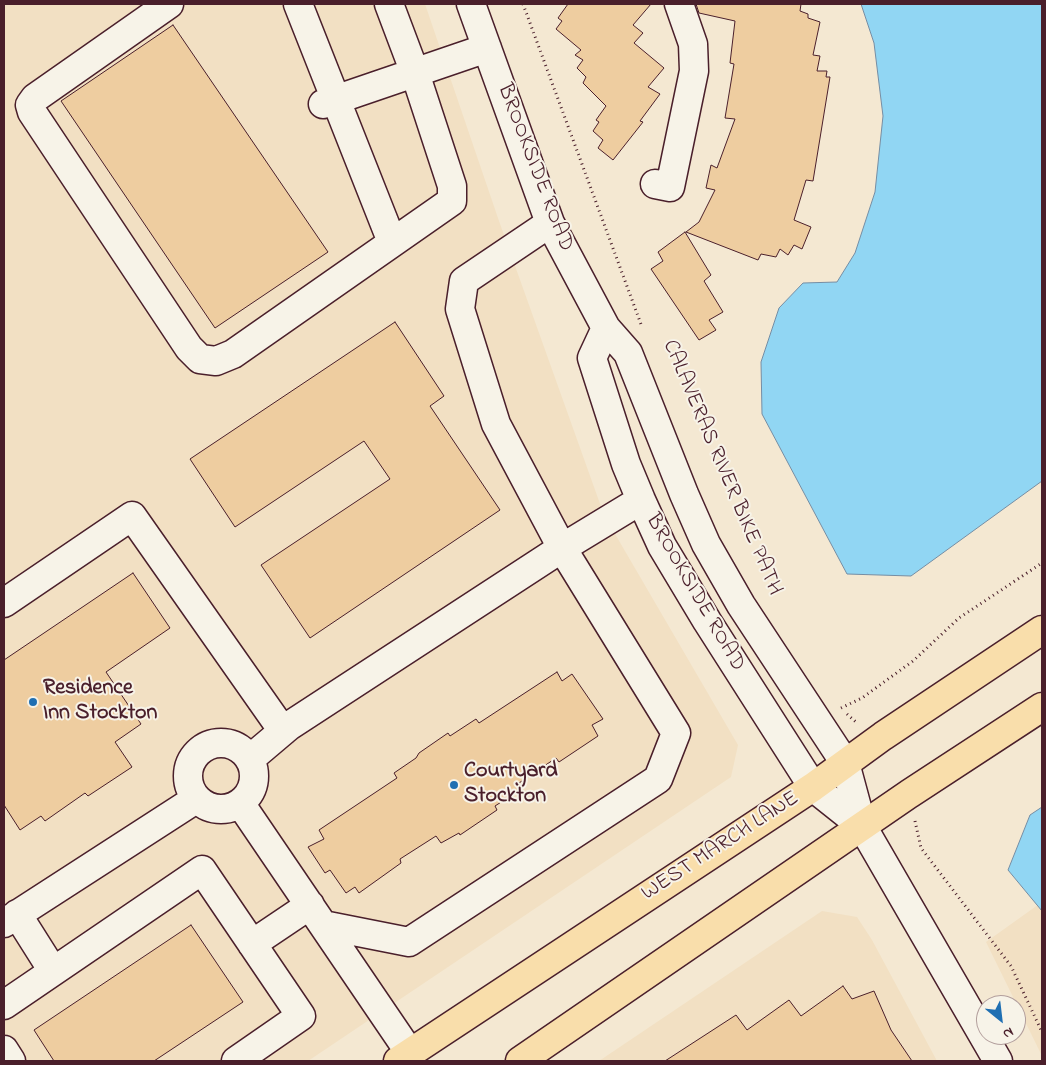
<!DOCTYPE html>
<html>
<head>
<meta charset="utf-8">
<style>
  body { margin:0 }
  #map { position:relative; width:1046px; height:1065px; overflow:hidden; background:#f4e8d2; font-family:"Indie Flower",sans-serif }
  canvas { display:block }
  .frame { position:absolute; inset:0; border:5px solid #4a1f2b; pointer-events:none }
  .north { position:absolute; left:976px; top:995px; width:50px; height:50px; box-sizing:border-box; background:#f7f3e8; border:1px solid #b29e9c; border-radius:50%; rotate:151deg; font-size:14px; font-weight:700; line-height:20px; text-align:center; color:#4a1f2b }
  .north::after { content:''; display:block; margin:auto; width:18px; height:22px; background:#1f6fb2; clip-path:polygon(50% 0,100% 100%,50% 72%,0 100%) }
</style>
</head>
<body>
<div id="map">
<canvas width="1046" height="1065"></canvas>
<div class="frame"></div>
<div class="north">N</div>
</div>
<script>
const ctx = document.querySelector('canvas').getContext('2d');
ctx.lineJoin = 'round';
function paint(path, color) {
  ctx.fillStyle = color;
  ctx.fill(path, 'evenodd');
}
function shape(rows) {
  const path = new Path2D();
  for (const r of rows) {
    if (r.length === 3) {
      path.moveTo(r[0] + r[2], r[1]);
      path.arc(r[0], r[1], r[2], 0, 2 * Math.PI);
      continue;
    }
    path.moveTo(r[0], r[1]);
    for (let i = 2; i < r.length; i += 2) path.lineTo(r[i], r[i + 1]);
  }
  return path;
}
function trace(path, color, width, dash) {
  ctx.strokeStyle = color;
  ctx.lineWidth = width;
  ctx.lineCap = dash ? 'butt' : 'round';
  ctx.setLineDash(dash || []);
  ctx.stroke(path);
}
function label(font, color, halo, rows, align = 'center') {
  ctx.font = font + ' "Indie Flower",sans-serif';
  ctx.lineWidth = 4;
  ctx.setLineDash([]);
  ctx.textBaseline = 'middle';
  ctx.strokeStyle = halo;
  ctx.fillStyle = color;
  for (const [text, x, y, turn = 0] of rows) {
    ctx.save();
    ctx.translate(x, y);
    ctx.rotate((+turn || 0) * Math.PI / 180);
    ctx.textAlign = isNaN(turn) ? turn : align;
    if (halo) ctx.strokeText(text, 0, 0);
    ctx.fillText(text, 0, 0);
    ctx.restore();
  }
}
const built = shape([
  [4,4,425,4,499,221,604,515,738,745,731,777,308,1061,4,1061],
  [1042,902,1042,1056,986,942],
  [822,911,857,917,872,940,937,1061,599,1061]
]);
const water = shape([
  [861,4,1042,4,1042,481,911,576,847,574,762,414,761,362,779,308,803,283,837,282,855,253,875,192,883,116,874,43,861,4],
  [1042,807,1042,911,1008,870,1030,815,1042,807]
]);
const building = shape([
  [568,4,651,4,633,25,643,33,634,43,664,68,648,87,660,94,640,121,643,122,613,160,598,148,603,140,593,131,599,122,596,120,606,106,583,83,586,77,577,68,583,60,575,55,581,50,556,29,562,21,558,18,568,4],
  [696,4,801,4,800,11,808,14,808,18,820,22,813,55,820,56,817,71,827,71,826,77,830,77,813,181,806,180,794,220,811,227,802,249,794,245,788,255,780,249,776,257,761,254,758,260,686,232,699,222,715,190,706,188,711,165,717,168,735,119,725,118,734,64,730,63,735,21,699,13,696,4],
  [173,25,328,252,215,328,61,101,173,25],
  [685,232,711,275,704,281,723,312,709,320,716,330,699,340,651,269,663,261,658,252,685,232],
  [395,322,444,396,430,406,500,510,310,638,261,565,390,479,364,441,235,527,190,459,395,322],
  [133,573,170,628,106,672,141,724,115,742,132,767,88,796,85,793,45,821,41,816,20,830,4,805,4,660,133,573],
  [557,672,562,681,572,674,603,719,592,725,598,736,559,762,556,758,519,783,523,788,495,806,497,810,460,835,459,833,441,843,436,836,400,859,401,863,359,893,355,887,346,893,330,870,325,873,308,847,324,839,319,830,397,778,394,773,416,758,419,753,448,733,450,736,476,719,479,723,557,672],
  [191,925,243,1002,154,1061,54,1061,34,1030,191,925],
  [843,986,852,999,874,991,891,1030,912,1061,665,1061,736,1015,747,1030,789,1000,801,1016,843,986]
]);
const path = shape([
  [523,4,642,327],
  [841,708,862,698,913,661,959,618,1042,563],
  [847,714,857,723],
  [915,821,921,848,1011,966,1042,1032]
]);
const minor = shape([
  [169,4,35,98,30,105,32,112,189,348,200,359,216,361,233,354,452,201,452,186,415,73,389,4],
  [298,4,392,242],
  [471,4,550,223,606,328,628,353,684,494,706,544,741,605,845,763,862,826,998,1061],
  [323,104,487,48],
  [655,184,670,187,694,71,693,44,679,4],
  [606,328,592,358,626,464,641,500,662,546,707,621,813,787,862,826],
  [4,603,132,516,283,731],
  [221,776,33],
  [250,759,289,726,562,548,641,500],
  [240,803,410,1053],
  [17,914,53,971],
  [4,923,196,799],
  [323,925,409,942,658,779,676,733,562,548,496,424,460,309,464,281,550,223],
  [252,944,310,905],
  [4,1005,202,870,301,1016,236,1061],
  [4,1050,11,1061]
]);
const major = shape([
  [398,1061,813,787,883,736,1042,630],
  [520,1061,909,794,1042,707]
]);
const markers = [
  [33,702,5,"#1f6fb2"],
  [454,785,5,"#1f6fb2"]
];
const streetNames = [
  ["BROOKSIDE ROAD",534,168,69],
  ["CALAVERAS RIVER BIKE PATH",721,468,67],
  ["BROOKSIDE ROAD",694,593,60],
  ["WEST MARCH LANE",721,847,-33]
];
const poiNames = [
  ["Residence",43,689],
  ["Inn Stockton",43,714],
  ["Courtyard",464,772],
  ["Stockton",464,797]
];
paint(built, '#f2e0c3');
paint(water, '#91d6f3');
trace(water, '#758da3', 1);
paint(building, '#eecda0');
trace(building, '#4a1f2b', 1);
trace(minor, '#4a1f2b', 31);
trace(major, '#4a1f2b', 31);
trace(path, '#4a1f2b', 3, [1, 4]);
trace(minor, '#f7f3e8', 28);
trace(major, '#f9deab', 28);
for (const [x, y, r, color] of markers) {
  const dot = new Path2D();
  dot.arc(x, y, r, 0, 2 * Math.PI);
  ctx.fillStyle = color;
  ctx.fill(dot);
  trace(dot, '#f7f3e8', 2);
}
label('22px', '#4a1f2b', '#f7f3e8', streetNames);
label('bold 22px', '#4a1f2b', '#f7f3e8', poiNames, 'left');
</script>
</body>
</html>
